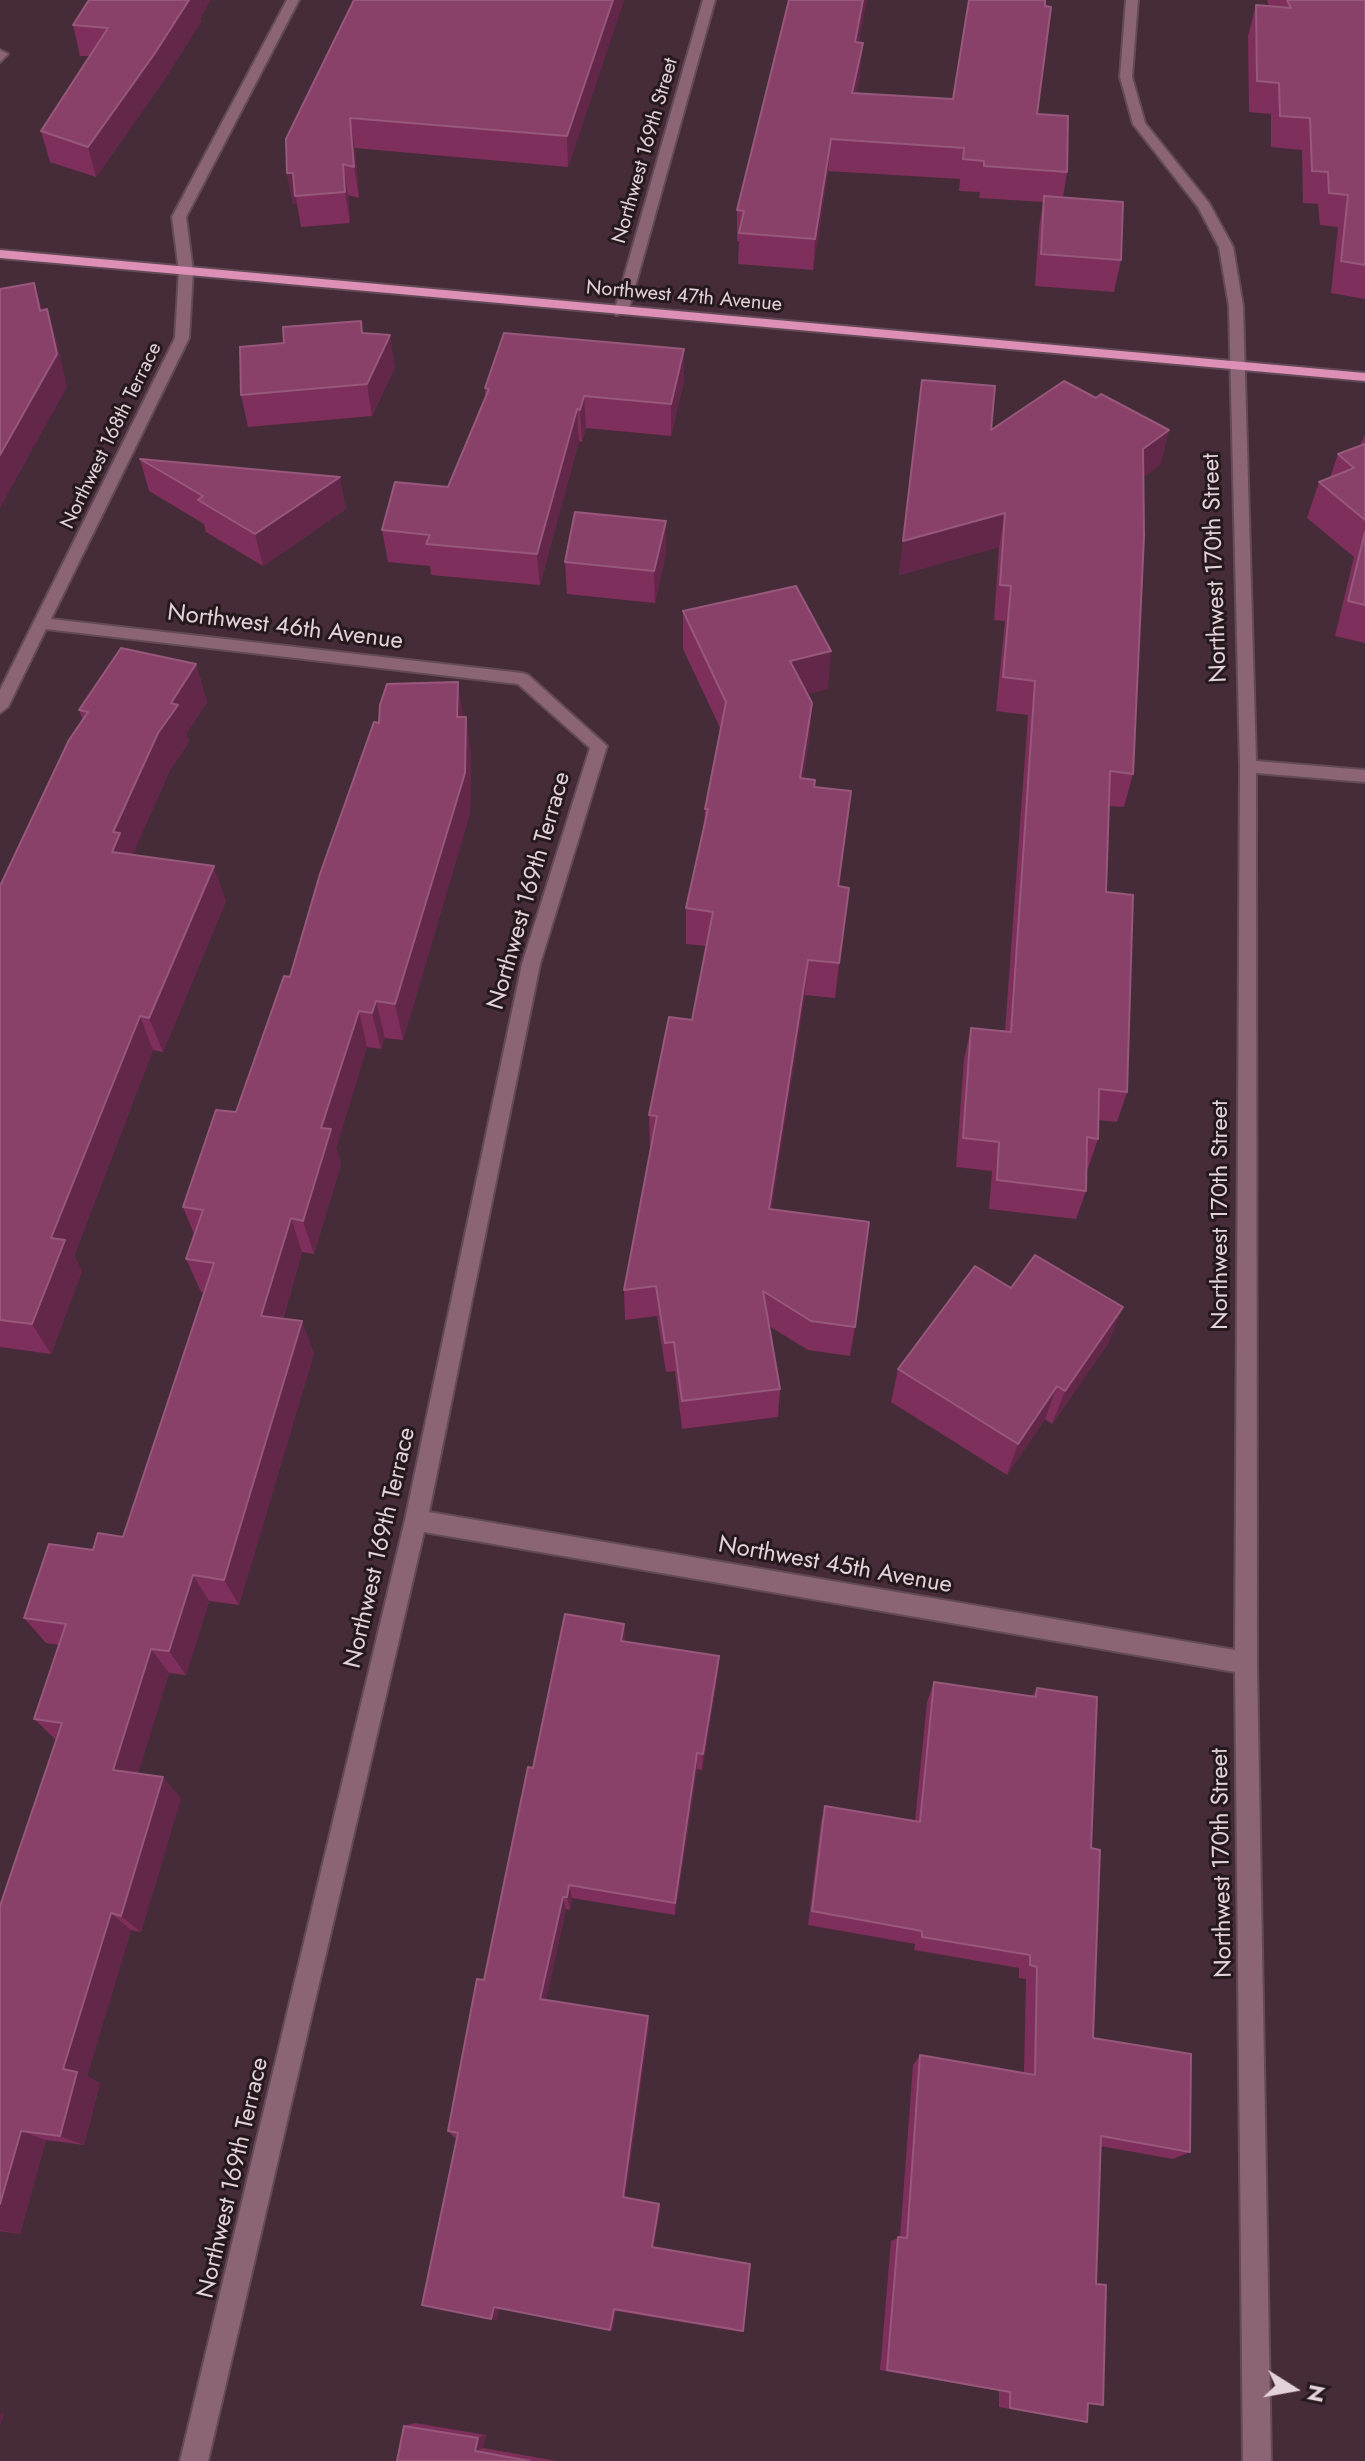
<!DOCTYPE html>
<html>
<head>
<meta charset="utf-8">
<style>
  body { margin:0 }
  #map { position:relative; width:1365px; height:2461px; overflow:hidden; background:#462c39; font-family:Jost,sans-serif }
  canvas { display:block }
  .north { position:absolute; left:1253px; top:2349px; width:80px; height:80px; -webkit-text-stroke:6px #25191e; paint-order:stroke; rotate:101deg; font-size:22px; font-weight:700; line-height:32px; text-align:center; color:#e3d2d9 }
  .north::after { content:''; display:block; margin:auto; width:28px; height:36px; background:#e3d2d9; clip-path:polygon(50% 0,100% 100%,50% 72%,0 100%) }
</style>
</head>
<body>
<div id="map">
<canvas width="1365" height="2461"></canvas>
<div class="north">N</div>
</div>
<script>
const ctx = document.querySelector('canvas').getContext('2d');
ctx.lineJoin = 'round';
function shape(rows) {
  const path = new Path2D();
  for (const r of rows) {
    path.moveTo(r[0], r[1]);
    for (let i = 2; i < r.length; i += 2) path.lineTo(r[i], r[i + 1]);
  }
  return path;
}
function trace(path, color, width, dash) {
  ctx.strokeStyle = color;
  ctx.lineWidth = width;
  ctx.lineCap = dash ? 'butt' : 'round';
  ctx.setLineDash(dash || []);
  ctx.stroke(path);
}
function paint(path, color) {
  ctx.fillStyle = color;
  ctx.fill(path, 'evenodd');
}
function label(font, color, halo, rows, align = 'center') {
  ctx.font = font + ' Jost,sans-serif';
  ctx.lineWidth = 6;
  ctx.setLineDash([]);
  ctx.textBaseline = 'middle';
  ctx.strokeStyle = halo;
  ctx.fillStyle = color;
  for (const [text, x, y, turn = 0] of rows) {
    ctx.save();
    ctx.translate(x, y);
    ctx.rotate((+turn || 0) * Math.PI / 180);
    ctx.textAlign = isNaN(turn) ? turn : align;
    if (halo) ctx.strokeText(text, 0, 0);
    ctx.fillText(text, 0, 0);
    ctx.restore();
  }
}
const minor = shape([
  [287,0,299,0,186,217,193,271,189,338,51,619,522,673,528,675,607,746,540,964,429,1512,1235,1650,1240,766,1229,306,1219,247,1198,207,1133,124,1120,77,1126,0,1138,0,1132,77,1145,123,1209,203,1233,247,1243,306,1256,761,1365,770,1365,782,1256,773,1257,1663,1271,2461,1243,2461,1235,1672,424,1532,208,2461,180,2461,405,1520,522,964,590,748,518,684,46,629,8,707,0,713,0,690,175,338,179,271,172,217,287,0],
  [703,0,715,0,628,312,616,315,614,312,703,0],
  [0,50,8,54,0,62,0,50]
]);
const major = shape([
  [0,250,1365,373,1365,381,0,258,0,250]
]);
const wall = shape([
  [89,0,210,0,200,19,201,22,162,83,96,177,50,162,41,131,90,56,80,56,73,25],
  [354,0,624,0,568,167,355,148,359,198,348,195,350,223,301,227,297,204,293,204,287,173],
  [1267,0,1365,0,1365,299,1331,293,1338,227,1320,225,1318,204,1303,203,1302,150,1271,147,1271,114,1249,112,1248,36,1256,5,1269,6],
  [859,43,860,74,856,94,1037,114,1067,172,1063,198,1121,260,1114,292,1035,286,1039,228,1043,202,979,198,980,192,959,191,960,179,828,171,813,270,738,264,739,242,737,241,737,210],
  [363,333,395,367,372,416,248,427,241,395,284,343],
  [922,380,991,430,1096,398,1169,430,1160,465,1143,477,1133,774,1124,807,1109,806,1106,892,1127,1092,1117,1122,1098,1120,1098,1139,1088,1168,1086,1168,1086,1191,1076,1219,989,1209,992,1171,956,1167,964,1059,971,1028,1005,1031,1028,715,996,711,1005,621,994,620,999,547,899,575],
  [684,381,671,436,586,428,582,442,579,441,540,585,431,575,430,566,388,562,382,530,448,487,485,397,485,388],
  [1365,435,1365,643,1335,636,1354,557,1307,518,1319,482,1330,478,1338,454,1360,446],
  [140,459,346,509,263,566,206,532,204,524,149,491],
  [666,521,666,553,655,603,567,594,565,562],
  [683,611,828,689,807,694,812,703,809,740,803,778,814,787,851,791,839,886,849,888,835,998,805,995,771,1209,855,1327,850,1356,808,1350,769,1326,780,1389,778,1417,682,1429,675,1371,666,1372,657,1316,625,1320,624,1290,651,1148,650,1148,649,1115,692,1020,707,946,686,944,686,908,704,825,705,809,721,730,683,649],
  [196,664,207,702,186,734,189,742,170,770,132,855,226,901,163,1052,153,1050,74,1256,82,1271,51,1354,0,1347,0,886,83,720,79,710],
  [466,717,471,757,470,813,403,1040,385,1038,381,1049,367,1047,336,1148,341,1164,314,1254,302,1252,283,1319,314,1353,239,1605,209,1601,186,1675,169,1673,138,1773,181,1798,141,1932,131,1930,87,2076,100,2083,84,2145,46,2140,20,2234,0,2231,0,1906,56,1740,34,1719,59,1645,46,1643,24,1618,93,1550,123,1537,204,1293,201,1292,186,1259,194,1234,183,1207,236,1112,290,977,379,723],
  [1011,1288,1109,1342,1052,1424,1045,1419,1007,1475,891,1402,898,1369],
  [624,1624,625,1642,719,1656,718,1674,702,1770,697,1769,675,1915,572,1898,570,1910,566,1909,546,2000,649,2026,625,2197,660,2209,653,2247,743,2331,741,2332,616,2311,612,2331,499,2308,497,2320,422,2305,457,2138,455,2138,448,2131,533,1768],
  [934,1682,1032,1696,1037,1688,1091,1848,1093,2038,1190,2152,1173,2159,1100,2146,1088,2403,1073,2420,999,2407,999,2391,880,2370,891,2241,900,2237,913,2065,920,2055,1024,2073,1026,1979,1019,1978,1019,1968,914,1950,915,1944,808,1925,821,1822,825,1806,915,1821,927,1702],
  [415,2423,486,2435,483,2448,557,2461,397,2461,404,2426]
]);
const shadedWall = shape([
  [189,0,210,0,200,19,201,22,162,83,96,177,88,147],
  [613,0,624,0,568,167,567,136],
  [863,0,867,0,853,73,855,42],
  [863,43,860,74,850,125,852,93],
  [350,118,355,148,359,198,354,167],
  [831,139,828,171,813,270,815,239],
  [343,164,348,195,350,223,345,192],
  [287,173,293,173,297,204,293,204],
  [34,283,44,315,40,311],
  [47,309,57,341,67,387,0,508,0,455],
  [390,335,395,367,372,416,367,384],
  [684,349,684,381,671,436,671,404],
  [584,396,586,428,582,442,580,410],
  [577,409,579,441,540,585,537,554],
  [1169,430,1160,465,1134,483,1143,449],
  [340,477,346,509,263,566,255,534],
  [1005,513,999,547,899,575,903,541],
  [666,521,666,553,655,603,654,571],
  [831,651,828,689,788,698,790,661],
  [196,664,207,702,186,734,189,742,170,770,130,861,112,852,113,832,171,703],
  [458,682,464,722,457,717],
  [812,703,809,740,798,815,800,778],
  [466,717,471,757,470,813,403,1040,395,1004],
  [851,791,847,828,834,922,838,886],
  [214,866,226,901,163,1052,149,1018],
  [849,888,845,923,835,998,839,963],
  [808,960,805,995,767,1240,769,1209],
  [376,1001,385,1038,381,1049,372,1013],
  [359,1011,367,1047,336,1148,341,1164,314,1254,303,1221,321,1128],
  [140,1016,153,1050,74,1256,82,1271,51,1354,32,1324,51,1238],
  [291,1218,302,1252,274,1348,261,1316],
  [1123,1307,1109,1342,1052,1424,1065,1391],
  [302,1321,314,1353,239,1605,224,1580],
  [1057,1386,1045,1419,1007,1475,1018,1444],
  [193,1575,209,1601,186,1675,169,1651],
  [624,1624,625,1642,621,1641],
  [151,1649,169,1673,133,1790,113,1770],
  [719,1656,718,1674,702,1770,703,1754],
  [697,1753,697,1769,675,1915,675,1903],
  [163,1777,181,1798,141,1932,121,1916],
  [569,1885,572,1898,570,1910,567,1897],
  [563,1897,566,1909,544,2009,540,1999],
  [111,1913,131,1930,87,2076,100,2083,84,2145,60,2136,63,2069],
  [648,2016,649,2026,625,2202,623,2197],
  [21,2131,46,2140,20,2234,0,2230,0,2204],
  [659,2204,660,2209,653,2251,652,2247],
  [494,2307,499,2308,497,2320,491,2319],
  [614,2309,616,2311,612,2331,610,2330],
  [4,2413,0,2426,0,2414],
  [486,2435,483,2448,475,2451,478,2438]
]);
const building = shape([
  [89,0,189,0,155,53,88,147,41,131,108,28,73,25,89,0],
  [354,0,613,0,567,136,350,118,354,167,343,164,345,192,295,196,293,173,287,173,286,139,354,0],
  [789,0,863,0,855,42,863,43,852,93,953,99,969,0,1045,0,1045,6,1051,7,1037,114,1068,116,1067,172,984,166,984,161,963,159,964,148,831,139,815,239,739,233,744,211,737,210,789,0],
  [1287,0,1365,0,1365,265,1341,261,1348,195,1329,193,1328,172,1312,171,1310,118,1280,116,1279,83,1257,81,1256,5,1291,8,1287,0],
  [1044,196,1123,202,1121,260,1041,254,1044,196],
  [34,283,40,311,47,309,57,354,0,455,0,289,34,283],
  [361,321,362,333,390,335,367,384,241,395,240,347,284,343,283,327,361,321],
  [504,333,684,349,671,404,584,396,580,410,577,409,537,554,426,544,430,535,382,530,395,482,448,487,489,389,485,388,504,333],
  [922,380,995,386,991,430,1064,381,1096,398,1101,394,1169,430,1143,449,1144,536,1133,774,1110,771,1106,892,1133,895,1127,1092,1099,1089,1098,1139,1087,1137,1086,1191,997,1180,999,1142,963,1138,971,1028,1011,1032,1035,681,1003,677,1011,586,1000,585,1005,513,903,541,922,380],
  [1365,444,1365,520,1319,482,1354,468,1338,454,1365,444],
  [140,459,340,477,255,534,198,500,203,496,140,459],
  [575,512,666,521,654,571,565,562,575,512],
  [1365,532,1365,605,1348,601,1365,532],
  [796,586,831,651,790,661,812,703,800,778,815,780,814,787,851,791,838,886,849,888,839,963,808,960,769,1209,869,1222,855,1327,811,1321,763,1291,780,1389,682,1401,674,1342,665,1343,656,1286,624,1290,657,1116,649,1115,669,1017,692,1020,713,912,686,908,708,809,705,809,726,702,683,611,796,586],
  [121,648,196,664,171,703,178,705,158,733,113,832,120,833,112,852,214,866,149,1018,140,1016,51,1238,65,1240,32,1324,0,1320,0,886,69,740,88,712,79,710,121,648],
  [458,682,457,717,466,717,465,773,395,1004,376,1001,372,1013,359,1011,321,1128,331,1129,303,1221,291,1218,261,1316,302,1321,224,1580,193,1575,169,1651,151,1649,113,1770,163,1777,121,1916,111,1913,63,2069,77,2072,60,2136,21,2131,0,2204,0,1906,62,1723,34,1719,66,1624,24,1618,49,1544,93,1550,98,1533,123,1537,214,1263,186,1259,203,1210,183,1207,216,1110,236,1112,284,976,290,977,320,874,374,722,379,723,380,705,387,684,458,682],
  [1035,1255,1123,1307,1065,1391,1057,1386,1018,1444,898,1369,975,1266,1011,1288,1035,1255],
  [565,1614,624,1624,621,1641,719,1656,703,1754,697,1753,675,1903,569,1885,567,1897,563,1897,540,1999,648,2016,623,2197,659,2204,652,2247,750,2264,743,2331,614,2309,610,2330,494,2307,491,2319,422,2305,458,2133,448,2131,477,1979,484,1980,528,1767,533,1768,565,1614],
  [934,1682,1036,1697,1037,1688,1097,1697,1091,1848,1100,1850,1093,2038,1191,2054,1190,2152,1101,2136,1096,2284,1106,2285,1103,2405,1088,2403,1087,2422,1010,2408,1010,2392,887,2370,898,2237,907,2238,920,2055,1035,2075,1037,1967,1030,1965,1030,1955,922,1937,922,1931,812,1911,825,1806,920,1822,934,1682],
  [404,2426,478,2438,475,2451,530,2461,397,2461,404,2426]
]);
const farStreetnames = [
  ["Northwest 169th Street",646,151,-74],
  ["Northwest 47th Avenue",684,297,5],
  ["Northwest 168th Terrace",112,436,-64]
];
const streetNames = [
  ["Northwest 170th Street",1216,568,-92],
  ["Northwest 46th Avenue",285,628,7],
  ["Northwest 169th Terrace",530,891,-74],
  ["Northwest 170th Street",1221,1215,-90],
  ["Northwest 169th Terrace",381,1548,-77],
  ["Northwest 45th Avenue",835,1566,10],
  ["Northwest 170th Street",1223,1863,-91],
  ["Northwest 169th Terrace",234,2178,-77]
];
trace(minor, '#624a56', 4);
trace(major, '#624a56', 4);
paint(minor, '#8b6476');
paint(major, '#de8fb6');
paint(wall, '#7e2f5c');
paint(shadedWall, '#632749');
paint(building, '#89416a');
trace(building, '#97587b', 2);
label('20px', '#e3d2d9', '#25191e', farStreetnames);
label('24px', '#e3d2d9', '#25191e', streetNames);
</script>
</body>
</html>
